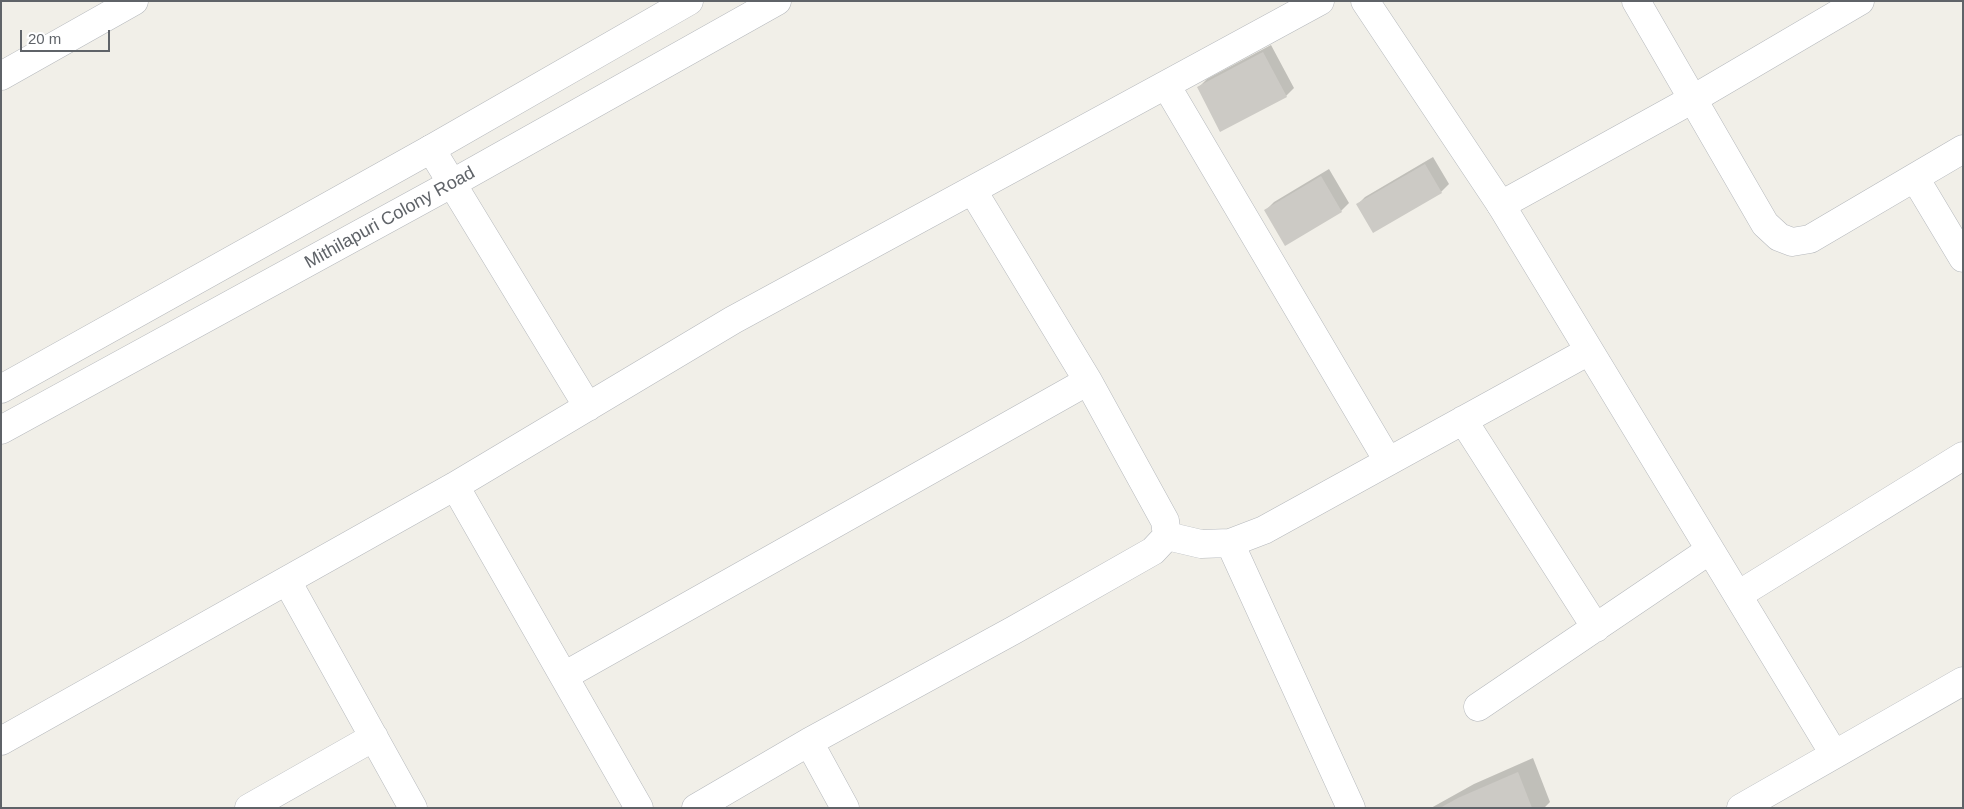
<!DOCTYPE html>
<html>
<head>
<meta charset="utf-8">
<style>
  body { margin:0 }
  #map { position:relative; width:1964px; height:809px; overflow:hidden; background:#f1efe8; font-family:Arial,sans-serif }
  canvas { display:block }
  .frame { position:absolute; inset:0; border:2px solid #5f6368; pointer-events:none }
  .scale { position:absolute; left:20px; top:30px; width:90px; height:22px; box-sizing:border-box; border:2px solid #5f6368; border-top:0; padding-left:6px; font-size:15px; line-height:18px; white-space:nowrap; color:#5f6368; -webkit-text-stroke:4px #fff; paint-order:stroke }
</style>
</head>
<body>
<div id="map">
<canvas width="1964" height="809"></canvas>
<div class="frame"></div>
<div class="scale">20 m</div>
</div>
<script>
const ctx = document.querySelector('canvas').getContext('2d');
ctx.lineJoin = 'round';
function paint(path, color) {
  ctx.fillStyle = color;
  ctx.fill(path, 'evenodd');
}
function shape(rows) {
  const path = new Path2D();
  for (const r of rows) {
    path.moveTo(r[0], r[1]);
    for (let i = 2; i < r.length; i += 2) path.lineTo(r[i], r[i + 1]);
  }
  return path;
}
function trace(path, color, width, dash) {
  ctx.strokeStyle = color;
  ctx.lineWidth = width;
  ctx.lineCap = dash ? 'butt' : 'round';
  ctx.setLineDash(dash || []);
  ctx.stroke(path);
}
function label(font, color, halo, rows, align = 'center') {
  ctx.font = font + ' Arial,sans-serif';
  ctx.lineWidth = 4;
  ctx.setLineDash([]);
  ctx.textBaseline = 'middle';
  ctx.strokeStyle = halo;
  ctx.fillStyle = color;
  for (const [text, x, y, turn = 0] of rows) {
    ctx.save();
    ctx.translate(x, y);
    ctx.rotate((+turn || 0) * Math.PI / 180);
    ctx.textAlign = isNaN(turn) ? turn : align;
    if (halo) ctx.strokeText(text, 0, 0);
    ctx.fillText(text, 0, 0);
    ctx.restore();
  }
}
const shadow = shape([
  [1271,45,1294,88,1286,96,1199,87,1207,79],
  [1433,157,1449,184,1441,192,1374,231,1358,204,1365,197],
  [1329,169,1349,203,1341,211,1266,210,1274,202],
  [1533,758,1550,802,1544,808,1431,808,1474,784]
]);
const building = shape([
  [1263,52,1287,97,1220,132,1197,87],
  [1425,164,1442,193,1373,233,1356,204],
  [1321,176,1342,212,1285,246,1264,210],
  [1518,772,1532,808,1440,808,1458,798]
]);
const minor = shape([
  [1636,1,1765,224,1779,237,1792,242,1810,239,1963,149],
  [1,76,134,1],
  [1166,85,1388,461],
  [431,149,588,407],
  [1915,178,1963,258],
  [1501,205,1834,754],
  [1463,420,1596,628],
  [455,486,639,808],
  [1167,536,1201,544,1230,543,1264,530,1589,351],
  [1230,543,1351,808],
  [287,581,413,808],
  [1738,595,1963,456],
  [564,676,1088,381],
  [1478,707,1710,550],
  [1,741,455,486,733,320,1320,1],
  [809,742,845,808],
  [249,808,374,737],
  [696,808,809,742,1014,630,1153,551,1167,536,1165,521,1088,381,973,191],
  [1741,808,1963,681]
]);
const tertiary = shape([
  [1365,1,1501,205,1693,99,1860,1],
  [1,389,431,149,689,1],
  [1,430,451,184,777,1]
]);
const streetNames = [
  ["Mithilapuri Colony Road",390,218,-29]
];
paint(shadow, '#0003');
paint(building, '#cccac5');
trace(minor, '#b5b8bc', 29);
trace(tertiary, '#b5b8bc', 29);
trace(minor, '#fff', 28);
trace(tertiary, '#fff', 28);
label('18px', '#5f6368', '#fff', streetNames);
</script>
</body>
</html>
